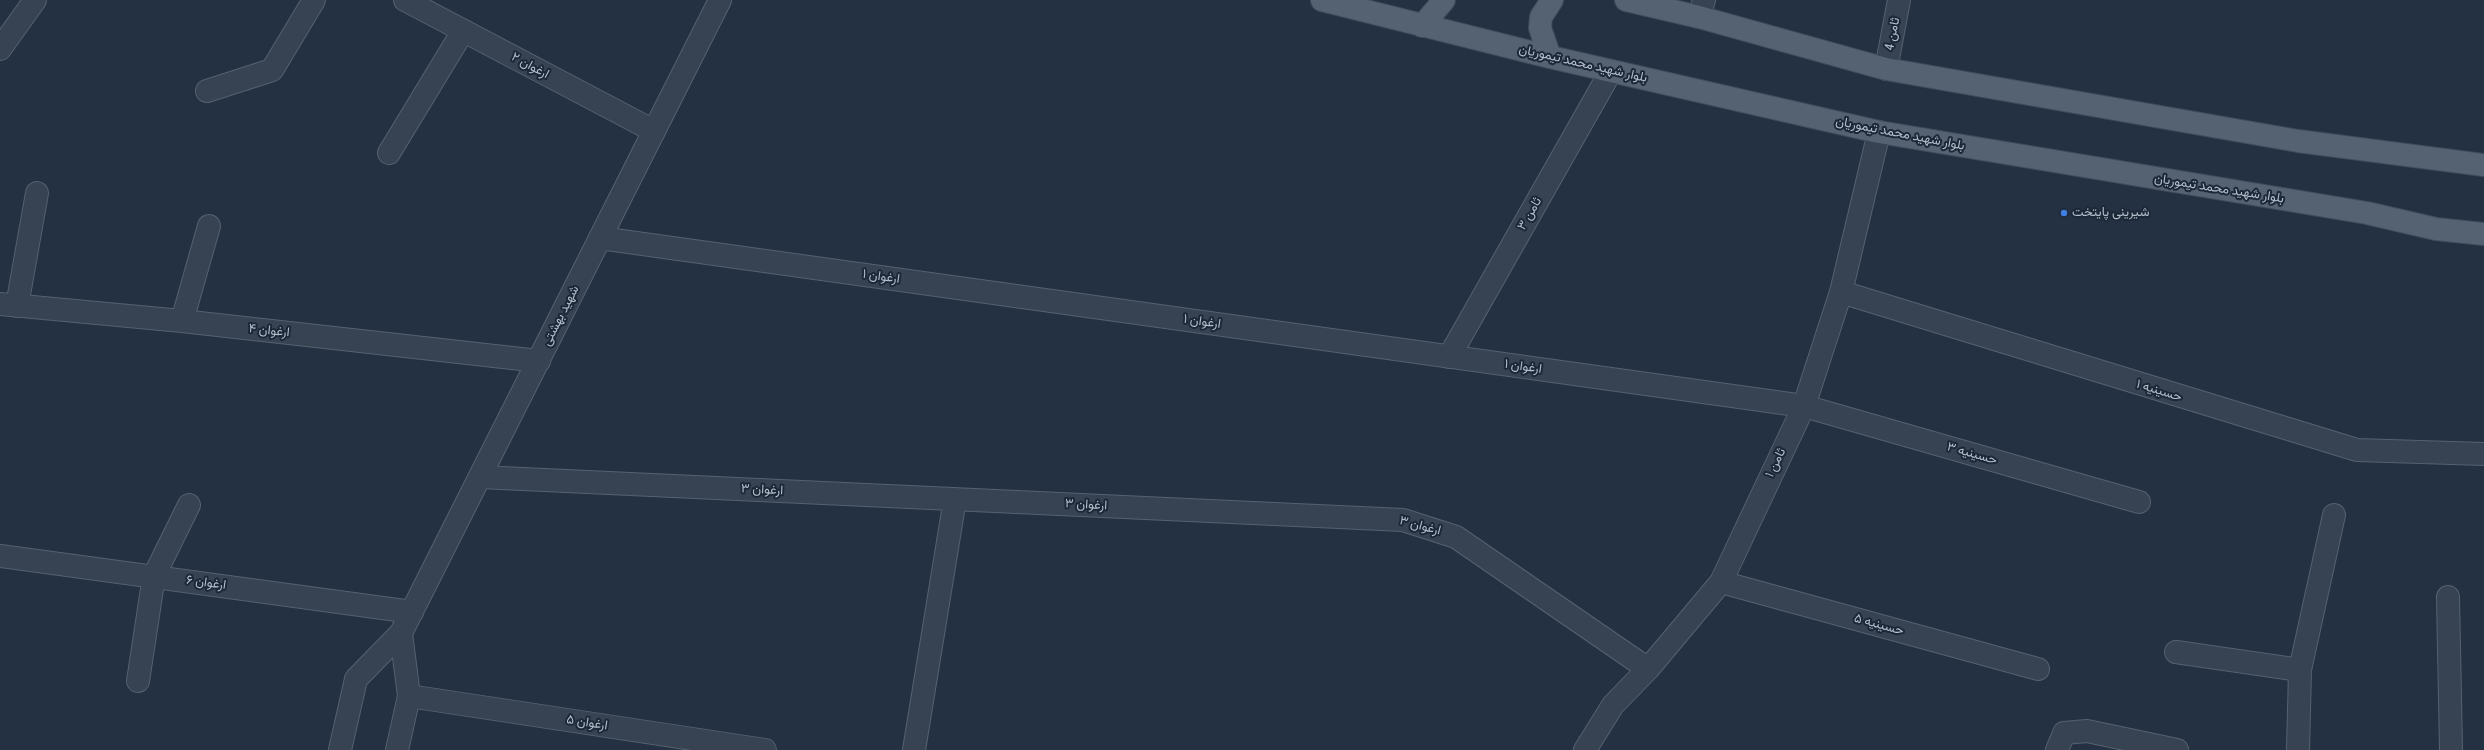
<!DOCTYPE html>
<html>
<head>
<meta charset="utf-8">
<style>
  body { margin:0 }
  canvas { display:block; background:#233143 }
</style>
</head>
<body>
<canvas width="2484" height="750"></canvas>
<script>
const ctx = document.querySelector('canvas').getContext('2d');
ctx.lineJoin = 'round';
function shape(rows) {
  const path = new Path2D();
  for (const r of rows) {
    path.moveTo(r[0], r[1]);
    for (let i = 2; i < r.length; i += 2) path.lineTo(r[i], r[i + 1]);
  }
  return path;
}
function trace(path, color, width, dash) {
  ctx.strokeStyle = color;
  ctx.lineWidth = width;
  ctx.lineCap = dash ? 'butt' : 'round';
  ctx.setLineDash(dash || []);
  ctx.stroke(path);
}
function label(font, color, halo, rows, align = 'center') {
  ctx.font = font + ' "Roboto Condensed",Vazirmatn,sans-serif';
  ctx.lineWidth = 4;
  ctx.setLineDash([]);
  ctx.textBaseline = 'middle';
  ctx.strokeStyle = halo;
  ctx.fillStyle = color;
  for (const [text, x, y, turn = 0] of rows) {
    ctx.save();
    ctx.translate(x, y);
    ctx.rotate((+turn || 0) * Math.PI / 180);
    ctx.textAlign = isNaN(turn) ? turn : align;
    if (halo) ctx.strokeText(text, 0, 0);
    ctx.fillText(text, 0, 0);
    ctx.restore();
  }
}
const minor = shape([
  [405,0,654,131],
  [1699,17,1704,0],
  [0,49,35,0],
  [1886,69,1899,0],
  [207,91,272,70,314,0],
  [389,153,463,31],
  [600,238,1804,406,2139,502],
  [1841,292,2357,450,2484,454],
  [0,304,182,321,539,361],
  [17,306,37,193],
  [182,321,209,226],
  [1449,357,1611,71],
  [480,477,1403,520,1456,537,1648,669],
  [0,556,412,612],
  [1721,582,2038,669],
  [2448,597,2451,750],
  [2176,652,2300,670],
  [138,681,154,576,189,505],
  [409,696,765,750],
  [914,750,955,499],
  [1585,750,1613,705,1648,669,1721,582,1804,406,1841,292,1879,132],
  [2057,750,2064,733,2087,731,2177,750],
  [2298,750,2300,670,2334,515]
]);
const tertiary = shape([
  [340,750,356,679,401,633,720,0],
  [397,750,409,696,401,633]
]);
const primary = shape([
  [1322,0,1550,57,1879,132,2367,213,2436,229,2484,234],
  [1626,0,1699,17,1886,69,2298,141,2484,165],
  [1422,26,1444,0],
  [1550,57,1540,28,1541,17,1552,0]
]);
const markers = [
  [2064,213,4,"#3f7fe0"]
];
const streetNames = [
  ["ثامن 4",1893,34,-79],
  ["بلوار شهید محمد تیموریان",1583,64,13],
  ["ارغوان ۲",530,66,28],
  ["بلوار شهید محمد تیموریان",1900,134,11],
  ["بلوار شهید محمد تیموریان",2219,189,9],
  ["ثامن ۳",1530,214,-60],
  ["ارغوان ۱",881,277,8],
  ["شهید بهشتی",561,316,-63],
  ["ارغوان ۱",1202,322,8],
  ["ارغوان ۴",269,331,6],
  ["ارغوان ۱",1523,367,8],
  ["حسینیه ۱",2159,391,17],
  ["حسینیه ۳",1972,454,16],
  ["ثامن ۱",1776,463,-64],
  ["ارغوان ۳",762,490,3],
  ["ارغوان ۳",1086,505,3],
  ["ارغوان ۳",1420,526,15],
  ["ارغوان ۶",206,583,8],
  ["حسینیه ۵",1879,625,15],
  ["ارغوان ۵",587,723,9]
];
const poiNames = [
  ["شیرینی پایتخت",2072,213]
];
trace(minor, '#55616f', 24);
trace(tertiary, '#55616f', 24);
trace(primary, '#414c5b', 24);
trace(minor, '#374352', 22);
trace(tertiary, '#374352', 22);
trace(primary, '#556272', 22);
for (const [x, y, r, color] of markers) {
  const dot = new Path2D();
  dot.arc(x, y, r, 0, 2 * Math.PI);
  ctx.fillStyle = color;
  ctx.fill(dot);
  trace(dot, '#1c2837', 1.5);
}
label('13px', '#b4becc', '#1c2837', streetNames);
label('13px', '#b4becc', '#1c2837', poiNames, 'left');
</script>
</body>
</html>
